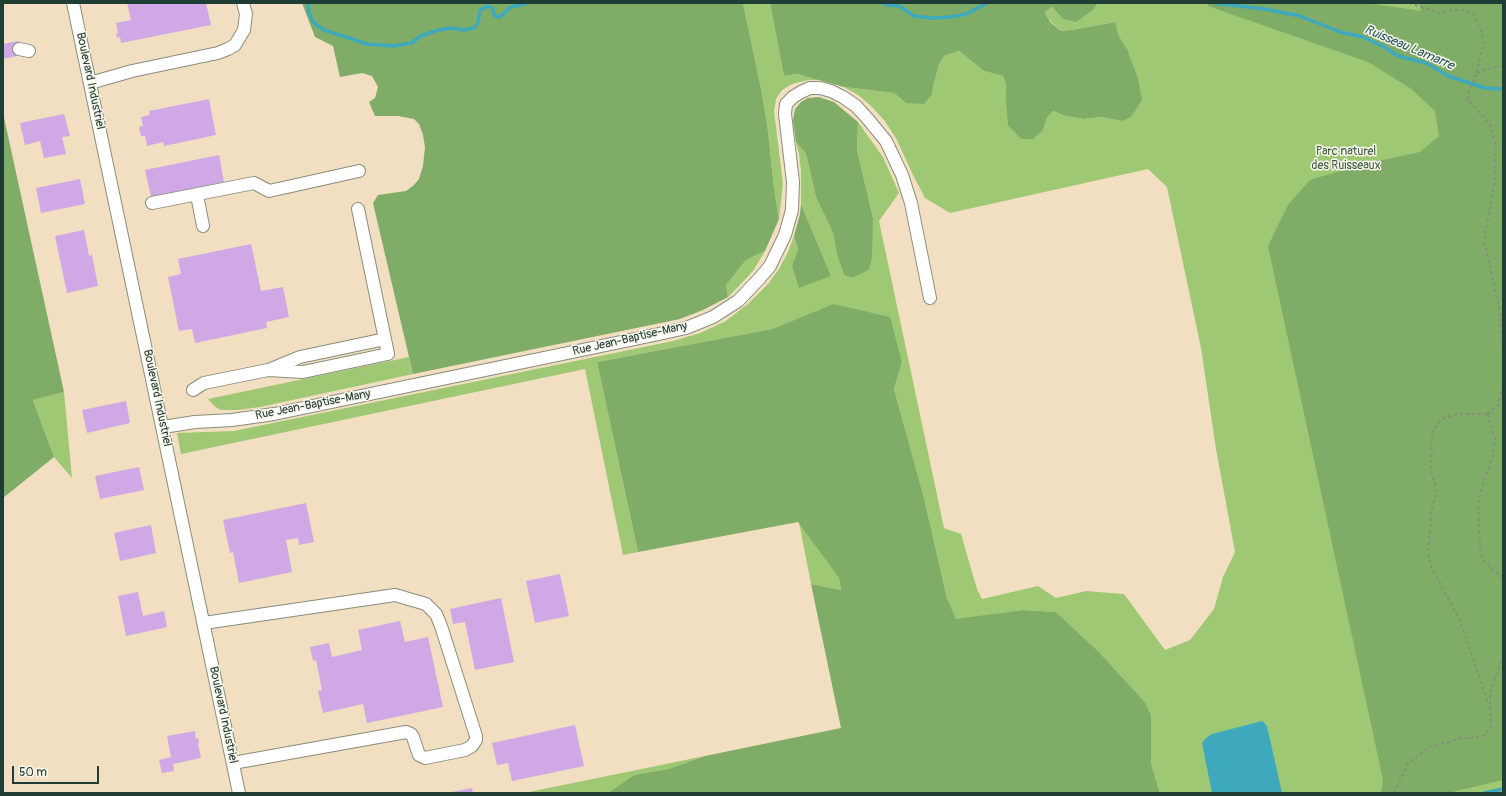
<!DOCTYPE html>
<html>
<head>
<meta charset="utf-8">
<style>
  body { margin:0 }
  #map { position:relative; width:1506px; height:796px; overflow:hidden; background:#f2dfc1; font-family:Pangolin,sans-serif }
  canvas { display:block }
  .frame { position:absolute; inset:0; border:4px solid #1f3d34; pointer-events:none }
  .scale { position:absolute; left:12px; top:766px; width:87px; height:18px; box-sizing:border-box; border:2px solid #1f3d34; border-top:0; padding-left:5px; font-size:12px; line-height:14px; white-space:nowrap; color:#1f3d34; -webkit-text-stroke:3px #fbf7ec; paint-order:stroke }
</style>
</head>
<body>
<div id="map">
<canvas width="1506" height="796"></canvas>
<div class="frame"></div>
<div class="scale">50 m</div>
</div>
<script>
const ctx = document.querySelector('canvas').getContext('2d');
ctx.lineJoin = 'round';
function paint(path, color) {
  ctx.fillStyle = color;
  ctx.fill(path, 'evenodd');
}
function shape(rows) {
  const path = new Path2D();
  for (const r of rows) {
    path.moveTo(r[0], r[1]);
    for (let i = 2; i < r.length; i += 2) path.lineTo(r[i], r[i + 1]);
  }
  return path;
}
function trace(path, color, width, dash) {
  ctx.strokeStyle = color;
  ctx.lineWidth = width;
  ctx.lineCap = dash ? 'butt' : 'round';
  ctx.setLineDash(dash || []);
  ctx.stroke(path);
}
function label(font, color, halo, rows, align = 'center') {
  ctx.font = font + ' Pangolin,sans-serif';
  ctx.lineWidth = 3;
  ctx.setLineDash([]);
  ctx.textBaseline = 'middle';
  ctx.strokeStyle = halo;
  ctx.fillStyle = color;
  for (const [text, x, y, turn = 0] of rows) {
    ctx.save();
    ctx.translate(x, y);
    ctx.rotate((+turn || 0) * Math.PI / 180);
    ctx.textAlign = isNaN(turn) ? turn : align;
    if (halo) ctx.strokeText(text, 0, 0);
    ctx.fillText(text, 0, 0);
    ctx.restore();
  }
}
const green = shape([
  [743,3,770,3,784,76,796,74,820,80,808,80,792,84,782,90,776,99,774,111,783,184,779,219,774,189,768,131,761,89],
  [1098,3,1503,3,1503,793,1160,793,1151,763,1151,715,1145,702,1099,652,1056,612,1023,610,956,620,947,598,924,498,894,389,902,362,833,304,772,329,597,362,638,552,623,555,585,369,181,454,177,433,234,431,673,341,700,333,726,321,749,303,768,284,779,269,788,252,794,236,798,249,792,266,831,276,801,204,801,171,799,154,796,142,806,154,816,197,833,233,837,255,844,275,853,278,869,270,873,218,857,150,858,122,883,157,899,193,879,221,944,528,961,534,977,589,982,599,1038,586,1056,598,1086,591,1124,594,1165,650,1190,640,1214,609,1223,577,1235,552,1216,449,1201,348,1167,187,1148,169,950,213,925,198,913,175,896,138,884,120,871,106,858,95,844,87,894,93,906,103,932,94,933,87,939,64,944,56,959,51,984,71,1003,76,1006,84,1006,101,1043,130,1047,118,1053,111,1065,116,1084,119,1101,117,1122,121,1127,49,1119,36,1115,22,1072,30,1061,31,1050,21,1045,12,1052,7,1063,19,1093,10],
  [765,251,753,271,734,291,728,297,726,285,746,260],
  [409,357,413,374,260,407,238,410,221,410,214,406,208,399],
  [64,392,72,478,54,457,33,400],
  [799,522,839,578,841,590,811,584],
  [705,756,668,769,634,775,608,793,524,793]
]);
const forest = shape([
  [302,3,743,3,761,89,768,131,774,189,779,219,765,251,746,260,726,285,728,297,703,310,680,319,413,374,373,203,378,195,406,191,414,185,419,179,423,166,425,147,423,135,419,124,414,119,398,116,375,116,369,102,375,98,378,87,372,76,362,73,340,77,333,46,315,37],
  [770,3,1098,3,1093,10,1076,22,1063,19,1052,7,1045,12,1050,22,1061,31,1072,30,1115,22,1119,36,1127,49,1138,79,1142,100,1131,117,1122,121,1101,117,1084,119,1065,116,1053,111,1047,118,1043,130,1033,139,1021,139,1008,125,1006,101,1006,84,1003,76,984,71,959,51,944,56,939,64,933,87,932,94,924,104,906,103,894,93,844,87,797,74,784,76],
  [1209,3,1367,3,1421,11,1419,3,1503,3,1503,780,1448,793,1381,793,1383,780,1268,246,1288,205,1310,180,1360,165,1420,152,1439,136,1435,111,1410,88,1368,62,1208,6],
  [819,97,834,102,858,122,857,150,873,218,872,257,869,270,853,278,844,275,837,255,833,233,816,197,806,154,796,142,793,120,795,109,801,102,808,98],
  [3,113,64,392,33,400,54,457,3,498],
  [801,204,831,276,799,288,792,266,798,249,794,236,800,214],
  [833,304,890,317,902,362,894,389,924,498,947,598,956,619,1023,610,1056,612,1099,652,1145,702,1151,715,1151,763,1160,793,608,793,634,775,668,769,705,756,841,728,811,584,841,590,839,578,798,522,638,552,597,362,772,329]
]);
const water = shape([
  [1262,721,1267,726,1282,793,1212,793,1202,743,1206,738,1212,734]
]);
const stream = shape([
  [308,3,309,13,314,23,324,30,367,44,394,46,411,43,421,36,438,30,452,28,464,30,474,28,478,23,480,10,488,6,492,8,495,16,500,17,511,7,528,3],
  [883,3,889,5,899,6,914,16,931,18,950,17,966,14,987,3],
  [1214,3,1264,9,1300,16,1340,32,1363,37,1384,47,1398,56,1426,63,1448,76,1485,88,1503,89],
  [1484,793,1503,789]
]);
const building = shape([
  [127,3,206,3,211,25,121,43,120,37,117,38,116,34,118,33,116,23,131,20],
  [18,41,21,55,3,59,3,44],
  [209,99,216,135,164,146,163,142,147,146,145,136,141,136,139,127,143,126,141,117,150,115,149,111],
  [64,114,70,136,62,137,66,154,44,158,40,141,25,145,20,123],
  [219,155,224,182,151,197,145,170],
  [80,179,85,204,41,213,36,188],
  [84,230,89,256,92,255,98,286,67,293,55,236],
  [251,244,261,291,283,287,289,317,266,322,267,328,195,343,192,329,179,331,168,277,181,274,178,259],
  [126,401,130,423,87,433,82,410],
  [139,467,144,490,100,499,95,476],
  [306,503,314,542,299,545,298,538,286,540,292,572,239,583,233,552,230,553,223,520],
  [151,525,156,553,120,561,114,533],
  [560,574,569,616,535,623,526,581],
  [138,592,143,616,164,611,167,627,126,636,118,596],
  [501,598,514,662,475,670,465,622,453,624,450,609],
  [400,621,405,642,428,637,443,707,367,723,363,704,323,713,318,691,322,690,316,660,313,661,310,647,329,643,332,657,362,650,358,630],
  [575,725,584,766,512,781,508,763,497,765,492,743],
  [195,731,196,739,198,738,199,741,199,743,198,744,201,758,173,764,174,771,162,773,159,760,171,757,167,736],
  [472,788,473,793,452,793,452,792]
]);
const path = shape([
  [1409,3,1440,13,1451,10,1464,10,1473,14,1480,25,1484,42,1476,74,1483,70,1503,66],
  [1476,74,1469,92,1468,100,1490,124,1496,145,1495,180,1484,240,1500,312,1503,356],
  [1487,414,1458,414,1441,419,1432,433,1431,470,1437,491,1432,508,1428,551,1431,566,1461,623,1488,703,1490,703,1490,693,1503,657],
  [1487,414,1495,438,1492,458,1482,487,1478,504,1480,549,1483,560,1503,578],
  [1488,414,1499,404,1503,383],
  [1394,793,1408,763,1430,747,1462,738,1474,738,1485,735,1491,727,1490,703]
]);
const minor = shape([
  [73,3,239,793],
  [19,49,29,51],
  [90,83,132,71,218,53,228,49,235,45,244,30,246,14,243,3],
  [197,195,203,226],
  [152,203,254,183,269,191,359,171],
  [271,369,300,357,385,339],
  [193,390,204,383,268,370,303,372,388,354,358,209],
  [163,427,195,422,232,420,274,414,659,334,686,328,713,317,738,301,759,279,770,266,785,235,792,210,793,182,785,114,786,104,793,97,801,92,810,88,820,88,831,91,843,97,856,106,867,118,886,141,902,175,911,203,930,298],
  [204,623,395,595,426,604,436,614,441,626,476,736,476,740,472,746,465,750,425,758,419,755,413,737,411,734,406,732,233,763]
]);
const streetNames = [
  ["Boulevard Industriel",90,81,78],
  ["Rue Jean-Baptise-Many",630,339,-13],
  ["Boulevard Industriel",157,398,78],
  ["Rue Jean-Baptise-Many",313,405,-11],
  ["Boulevard Industriel",223,715,78]
];
const parkNames = [
  ["Parc naturel",1346,152],
  ["des Ruisseaux",1346,166]
];
const waterNames = [
  ["Ruisseau Lamarre",1409,48,23]
];
paint(green, '#9fc874');
paint(forest, '#7fac66');
paint(water, '#3ea9bd');
trace(stream, '#3ea9bd', 3.5);
paint(building, '#cfa8e5');
trace(minor, '#888e7a', 14);
trace(path, '#888e7a', 2, [3, 3]);
trace(minor, '#fff', 12);
label('12px', '#1f3d34', '#fbf7ec', streetNames);
label('12px', '#3f6044', '#fbf7ec', parkNames);
label('italic 13px', '#285d5d', '#fbf7ec', waterNames);
</script>
</body>
</html>
